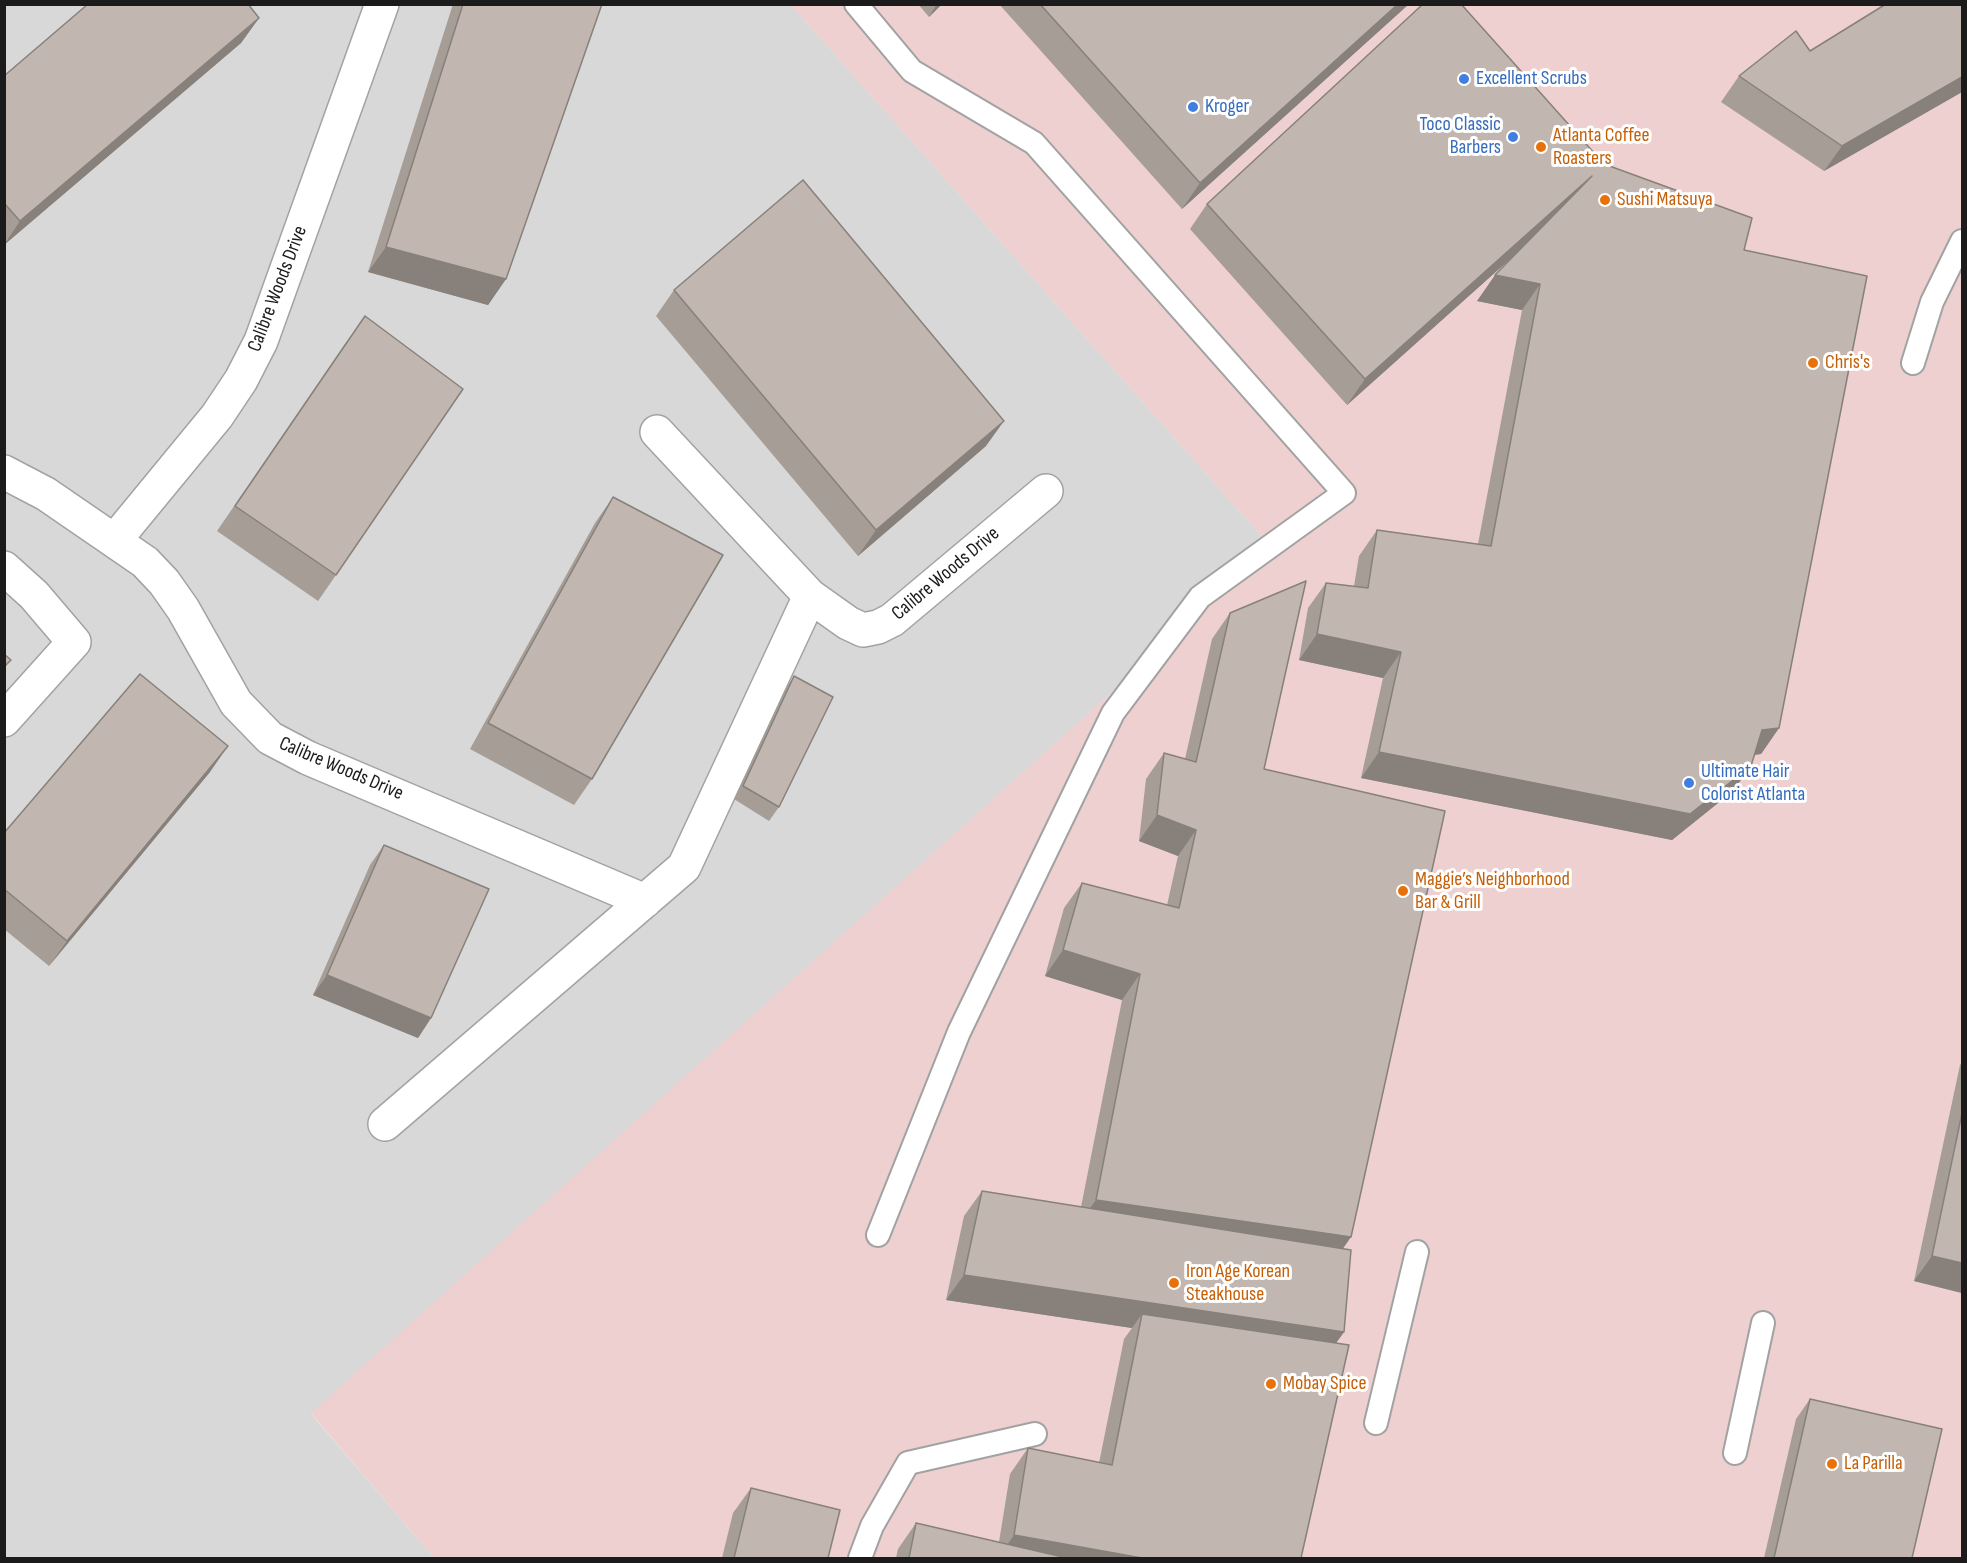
<!DOCTYPE html>
<html>
<head>
<meta charset="utf-8">
<style>
  body { margin:0 }
  #map { position:relative; width:1967px; height:1563px; overflow:hidden; background:#ece8e0; font-family:"Sofia Sans Condensed",sans-serif }
  canvas { display:block }
  .frame { position:absolute; inset:0; border:6px solid #1b1b1b; pointer-events:none }
</style>
</head>
<body>
<div id="map">
<canvas width="1967" height="1563"></canvas>
<div class="frame"></div>
</div>
<script>
const ctx = document.querySelector('canvas').getContext('2d');
ctx.lineJoin = 'round';
function paint(path, color) {
  ctx.fillStyle = color;
  ctx.fill(path, 'evenodd');
}
function shape(rows) {
  const path = new Path2D();
  for (const r of rows) {
    path.moveTo(r[0], r[1]);
    for (let i = 2; i < r.length; i += 2) path.lineTo(r[i], r[i + 1]);
  }
  return path;
}
function trace(path, color, width, dash) {
  ctx.strokeStyle = color;
  ctx.lineWidth = width;
  ctx.lineCap = dash ? 'butt' : 'round';
  ctx.setLineDash(dash || []);
  ctx.stroke(path);
}
function label(font, color, halo, rows, align = 'center') {
  ctx.font = font + ' "Sofia Sans Condensed",sans-serif';
  ctx.lineWidth = 6;
  ctx.setLineDash([]);
  ctx.textBaseline = 'middle';
  ctx.strokeStyle = halo;
  ctx.fillStyle = color;
  for (const [text, x, y, turn = 0] of rows) {
    ctx.save();
    ctx.translate(x, y);
    ctx.rotate((+turn || 0) * Math.PI / 180);
    ctx.textAlign = isNaN(turn) ? turn : align;
    if (halo) ctx.strokeText(text, 0, 0);
    ctx.fillText(text, 0, 0);
    ctx.restore();
  }
}
const residential = shape([
  [5,5,791,5,1272,548,311,1414,434,1558,5,1558]
]);
const commercial = shape([
  [791,5,1962,5,1962,1558,434,1558,311,1413,1272,548]
]);
const lane = shape([
  [856,4,912,71,1034,143,1344,493,1200,597,1113,713,959,1032,878,1235],
  [1913,363,1932,302,1962,241],
  [1376,1423,1417,1252],
  [1735,1453,1763,1323],
  [860,1558,872,1526,908,1463,1035,1434]
]);
const street = shape([
  [657,432,810,596],
  [4,472,46,494,145,562,164,582,183,609,236,703,270,738,308,758,645,901],
  [115,540,217,416,241,380,261,341,382,4],
  [4,568,34,595,74,642,4,720],
  [385,1124,684,867,810,596,848,623,863,630,878,627,892,620,1046,491]
]);
const wall = shape([
  [453,4,602,4,506,279,488,305,368,272],
  [918,4,942,4,929,17],
  [999,4,1409,4,1182,209],
  [1962,4,1962,92,1824,171,1721,102,1739,76,1810,51],
  [259,18,241,43,4,245,4,76],
  [1604,164,1744,250,1779,728,1761,754,1754,755,1751,766,1733,791,1672,840,1361,778,1383,678,1299,660,1308,608,1326,583,1354,586,1359,556,1377,530,1478,544,1522,310,1477,301,1511,258,1347,405,1190,229,1207,204],
  [674,290,986,446,858,556,656,316],
  [347,341,336,575,318,601,217,531],
  [613,497,592,779,574,805,470,749,595,523],
  [1230,613,1264,769,1343,1249,1344,1332,1336,1343,1301,1558,896,1558,898,1549,916,1523,999,1542,1010,1474,1028,1448,1099,1463,1124,1339,1132,1328,946,1300,964,1216,982,1191,1081,1207,1122,1000,1045,976,1064,908,1082,883,1167,905,1178,856,1139,841,1146,779,1164,753,1185,759,1212,639],
  [794,676,779,807,769,821,734,799,785,690],
  [210,772,49,966,4,929,4,833],
  [384,845,431,1018,418,1038,313,995,370,865],
  [1962,1062,1962,1293,1914,1281,1960,1065],
  [1810,1399,1912,1558,1764,1558,1796,1419],
  [751,1488,828,1558,722,1558,733,1513]
]);
const shadedWall = shape([
  [937,4,942,4,929,17],
  [1398,4,1409,4,1182,209,1200,183],
  [259,18,241,43,4,245,20,221],
  [1962,77,1962,92,1824,171,1842,146],
  [1592,176,1574,202,1347,405,1365,379],
  [386,247,506,279,488,305,368,272],
  [1495,275,1540,284,1522,310,1477,301],
  [1004,421,986,446,858,556,876,530],
  [1317,634,1401,652,1383,678,1299,660],
  [1779,728,1761,754,1744,756,1762,730],
  [228,746,210,772,49,966,67,941],
  [1379,752,1751,766,1733,791,1672,840,1361,778],
  [1157,815,1196,830,1178,856,1139,841],
  [1063,950,1140,974,1122,1000,1045,976],
  [327,975,431,1018,418,1038,313,995],
  [1096,1200,1351,1237,1333,1263,1078,1225],
  [1932,1256,1962,1263,1962,1293,1914,1281],
  [964,1275,1344,1332,1326,1357,1142,1314,1132,1328,946,1300],
  [1014,1535,1142,1558,998,1558]
]);
const building = shape([
  [88,4,248,4,259,18,20,221,4,203,4,76,88,4],
  [463,4,602,4,506,279,386,247,463,4],
  [1040,4,1398,4,1200,183,1040,4],
  [1423,4,1461,4,1604,164,1752,218,1744,250,1867,276,1779,728,1762,730,1751,766,1690,814,1379,752,1401,652,1317,634,1326,583,1368,588,1377,530,1491,546,1540,284,1495,275,1592,176,1365,379,1207,204,1423,4],
  [1886,4,1962,4,1962,77,1842,146,1739,76,1796,31,1810,51,1886,4],
  [803,180,1004,421,876,530,674,290,803,180],
  [365,316,463,389,336,575,235,506,365,316],
  [613,497,723,555,592,779,488,723,613,497],
  [1306,581,1264,769,1445,811,1351,1237,1096,1200,1140,974,1063,950,1082,883,1179,908,1196,830,1157,815,1164,753,1196,762,1230,613,1306,581],
  [4,654,11,660,4,667,4,654],
  [140,674,228,746,67,941,4,889,4,833,140,674],
  [794,676,833,697,779,807,743,786,794,676],
  [384,845,489,889,431,1018,327,975,384,845],
  [1962,1113,1962,1263,1932,1256,1962,1113],
  [982,1191,1351,1250,1344,1332,964,1275,982,1191],
  [1142,1314,1349,1345,1301,1558,1142,1558,1014,1535,1028,1448,1112,1465,1142,1314],
  [1810,1399,1942,1429,1912,1558,1774,1558,1810,1399],
  [751,1488,840,1510,828,1558,734,1558,751,1488],
  [916,1523,1067,1558,909,1558,916,1523]
]);
const markers = [
  [1464,79,6,"#3f7fe0"],
  [1193,107,6,"#3f7fe0"],
  [1513,137,6,"#3f7fe0"],
  [1541,147,6,"#e8710a"],
  [1605,200,6,"#e8710a"],
  [1813,363,6,"#e8710a"],
  [1689,783,6,"#3f7fe0"],
  [1403,891,6,"#e8710a"],
  [1174,1283,6,"#e8710a"],
  [1271,1384,6,"#e8710a"],
  [1832,1464,6,"#e8710a"]
];
const shopNames = [
  ["Excellent Scrubs",1476,79],
  ["Kroger",1205,107],
  ["Toco Classic",1501,125,"right"],
  ["Barbers",1501,148,"right"],
  ["Ultimate Hair",1701,772],
  ["Colorist Atlanta",1701,795]
];
const foodNames = [
  ["Atlanta Coffee",1553,136],
  ["Roasters",1553,159],
  ["Sushi Matsuya",1617,200],
  ["Chris's",1825,363],
  ["Maggie’s Neighborhood",1415,880],
  ["Bar & Grill",1415,903],
  ["Iron Age Korean",1186,1272],
  ["Steakhouse",1186,1295],
  ["Mobay Spice",1283,1384],
  ["La Parilla",1844,1464]
];
const streetNames = [
  ["Calibre Woods Drive",278,289,-69],
  ["Calibre Woods Drive",946,574,-40],
  ["Calibre Woods Drive",341,769,23]
];
paint(residential, '#d9d8d8');
paint(commercial, '#edd0cf');
trace(lane, '#a2a2a2', 26);
trace(street, '#a2a2a2', 36);
trace(lane, '#fff', 22);
trace(street, '#fff', 33);
paint(wall, '#a69d97');
paint(shadedWall, '#87807b');
paint(building, '#c1b7b0');
trace(building, '#87807b', 1.5);
for (const [x, y, r, color] of markers) {
  const dot = new Path2D();
  dot.arc(x, y, r, 0, 2 * Math.PI);
  ctx.fillStyle = color;
  ctx.fill(dot);
  trace(dot, '#fff', 2);
}
label('20px', '#366cbe', '#fff', shopNames, 'left');
label('20px', '#c56008', '#fff', foodNames, 'left');
label('20px', '#1b1b1b', '#fff', streetNames);
</script>
</body>
</html>
